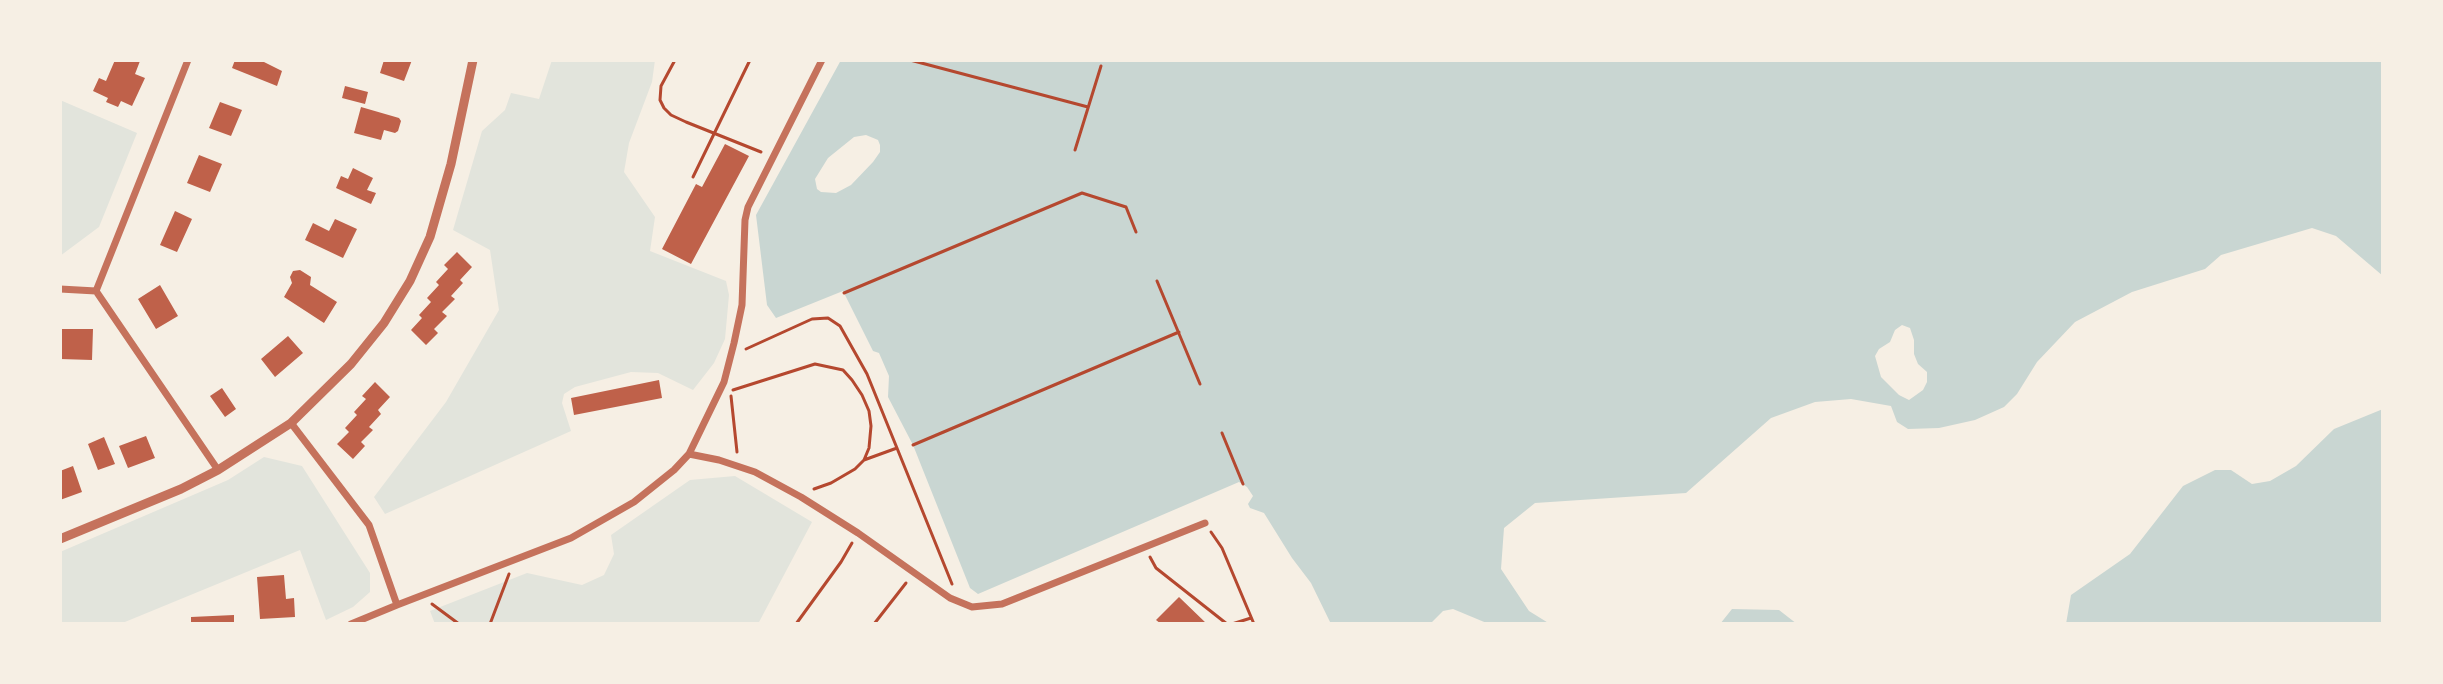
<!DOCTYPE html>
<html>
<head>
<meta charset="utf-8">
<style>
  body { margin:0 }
  #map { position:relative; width:2443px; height:684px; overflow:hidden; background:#f6efe4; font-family:"Noto Sans",sans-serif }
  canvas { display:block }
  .frame { position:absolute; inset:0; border:62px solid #f6efe4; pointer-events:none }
</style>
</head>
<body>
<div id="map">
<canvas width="2443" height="684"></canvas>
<div class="frame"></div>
</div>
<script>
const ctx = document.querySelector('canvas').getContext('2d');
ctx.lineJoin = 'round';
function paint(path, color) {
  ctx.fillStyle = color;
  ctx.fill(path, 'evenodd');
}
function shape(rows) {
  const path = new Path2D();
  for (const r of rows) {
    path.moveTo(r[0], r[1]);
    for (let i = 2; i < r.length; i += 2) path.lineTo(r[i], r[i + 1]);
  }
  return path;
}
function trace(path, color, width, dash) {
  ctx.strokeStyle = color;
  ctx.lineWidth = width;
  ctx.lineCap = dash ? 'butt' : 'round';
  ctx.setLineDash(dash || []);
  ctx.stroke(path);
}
const green = shape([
  [552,60,655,60,652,82,629,143,624,172,655,217,650,251,726,281,729,295,725,339,714,363,693,390,658,373,631,372,575,387,564,394,562,403,571,431,385,514,374,497,446,402,499,310,490,250,453,230,482,131,505,110,511,93,539,99],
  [60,100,137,133,99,227,60,256],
  [264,457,302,466,370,573,370,592,353,607,326,620,300,550,120,624,60,624,60,552,228,480],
  [735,476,812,522,758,624,435,624,430,611,527,573,582,585,604,575,614,554,611,535,690,480]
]);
const water = shape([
  [841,60,2383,60,2383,276,2336,236,2312,228,2221,255,2205,269,2132,292,2075,322,2037,362,2017,394,2004,407,1975,420,1939,428,1908,429,1897,422,1891,406,1851,399,1815,402,1771,418,1686,493,1535,503,1504,528,1501,569,1529,611,1550,624,1489,624,1453,609,1443,611,1430,624,1331,624,1311,583,1292,558,1264,513,1250,508,1248,504,1253,496,1247,487,1239,482,978,594,970,588,913,445,888,397,889,376,879,353,873,351,843,291,776,318,767,305,756,215],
  [866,135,878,140,880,145,880,152,873,162,851,185,836,193,821,192,817,189,815,179,828,158,854,137],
  [1902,325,1910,328,1914,340,1914,354,1918,364,1927,372,1927,382,1923,390,1909,400,1899,395,1881,377,1875,356,1879,349,1890,342,1895,330],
  [2383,409,2383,624,2066,624,2071,595,2130,554,2183,486,2215,470,2231,470,2252,484,2270,481,2296,466,2334,429],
  [1732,609,1779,610,1797,624,1720,624]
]);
const building = shape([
  [115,60,140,61,135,74,145,78,132,106,121,101,118,107,106,102,108,98,93,91,99,78,106,81],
  [235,60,260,60,282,71,277,86,232,68],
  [384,60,412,60,404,81,380,73],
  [345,86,368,92,365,104,342,98],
  [220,102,242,110,231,136,209,128],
  [361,107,399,118,401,121,398,131,395,133,384,130,381,140,354,133],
  [725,144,749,156,691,264,662,249,696,184,702,187],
  [199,155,222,164,210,192,187,183],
  [353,168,373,178,367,190,376,193,371,204,336,188,341,176,348,179],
  [175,211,192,219,177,252,160,245],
  [335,219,357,229,343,258,305,240,313,223,329,231],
  [457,252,472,267,460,280,463,283,451,296,455,299,442,312,447,316,434,329,438,333,426,345,411,330,422,318,419,315,431,302,427,298,439,285,436,282,448,269,444,265],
  [300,270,311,277,310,285,337,302,324,323,284,297,292,283,290,277,293,271],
  [160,285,178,316,156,329,138,299],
  [60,329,93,329,92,360,60,359],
  [288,336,303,353,275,377,261,359],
  [659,380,662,398,574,415,571,398],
  [375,382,390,397,378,410,381,414,369,427,373,430,361,442,365,446,353,459,337,444,349,432,345,428,357,415,354,412,366,399,362,396],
  [222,388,236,409,225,417,210,396],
  [146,436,155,458,128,468,119,446],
  [104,437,115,464,98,470,88,444],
  [73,466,82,492,60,500,60,471],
  [284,575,286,599,294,598,295,617,260,619,257,577],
  [1179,597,1207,624,1161,624,1156,620],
  [234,615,234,624,191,624,191,617]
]);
const path = shape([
  [675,60,661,86,660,100,664,108,671,115,686,122,761,152],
  [910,60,1088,107],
  [1075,150,1101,66],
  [693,177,750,60],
  [1157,281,1200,384],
  [844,293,1082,193,1126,207,1136,232],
  [746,349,812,319,828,318,840,326,867,374,952,584],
  [733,390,815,364,843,370,852,380,862,395,869,411,871,426,869,448,864,460,855,469,831,483,814,489],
  [731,396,737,452],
  [1222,433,1243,484],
  [913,445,1179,332],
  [864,460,897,448],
  [1211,532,1222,548,1254,624],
  [1150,557,1156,568,1227,624],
  [432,604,459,624],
  [490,624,509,574],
  [796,624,841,562,852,543],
  [874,624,906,583],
  [1232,624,1251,618]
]);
const minor = shape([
  [60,289,96,291],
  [96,291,188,60],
  [96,291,218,470],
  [291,423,369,525,397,605,351,624],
  [689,454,719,460,755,472,801,497,858,533,950,598,972,607,1002,604,1205,523],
  [397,605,571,538,634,502,674,470,689,454,724,382,734,343,742,305,745,220,748,207,822,60]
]);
const tertiary = shape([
  [60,539,181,489,218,470,291,423,351,364,384,323,410,281,430,237,451,164,473,60]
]);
paint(green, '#e2e4dc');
paint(water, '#c9d6d2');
paint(building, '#bf614a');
trace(path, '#b5482f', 3);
trace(minor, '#c5725c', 7);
trace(tertiary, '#c5725c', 9);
</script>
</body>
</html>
